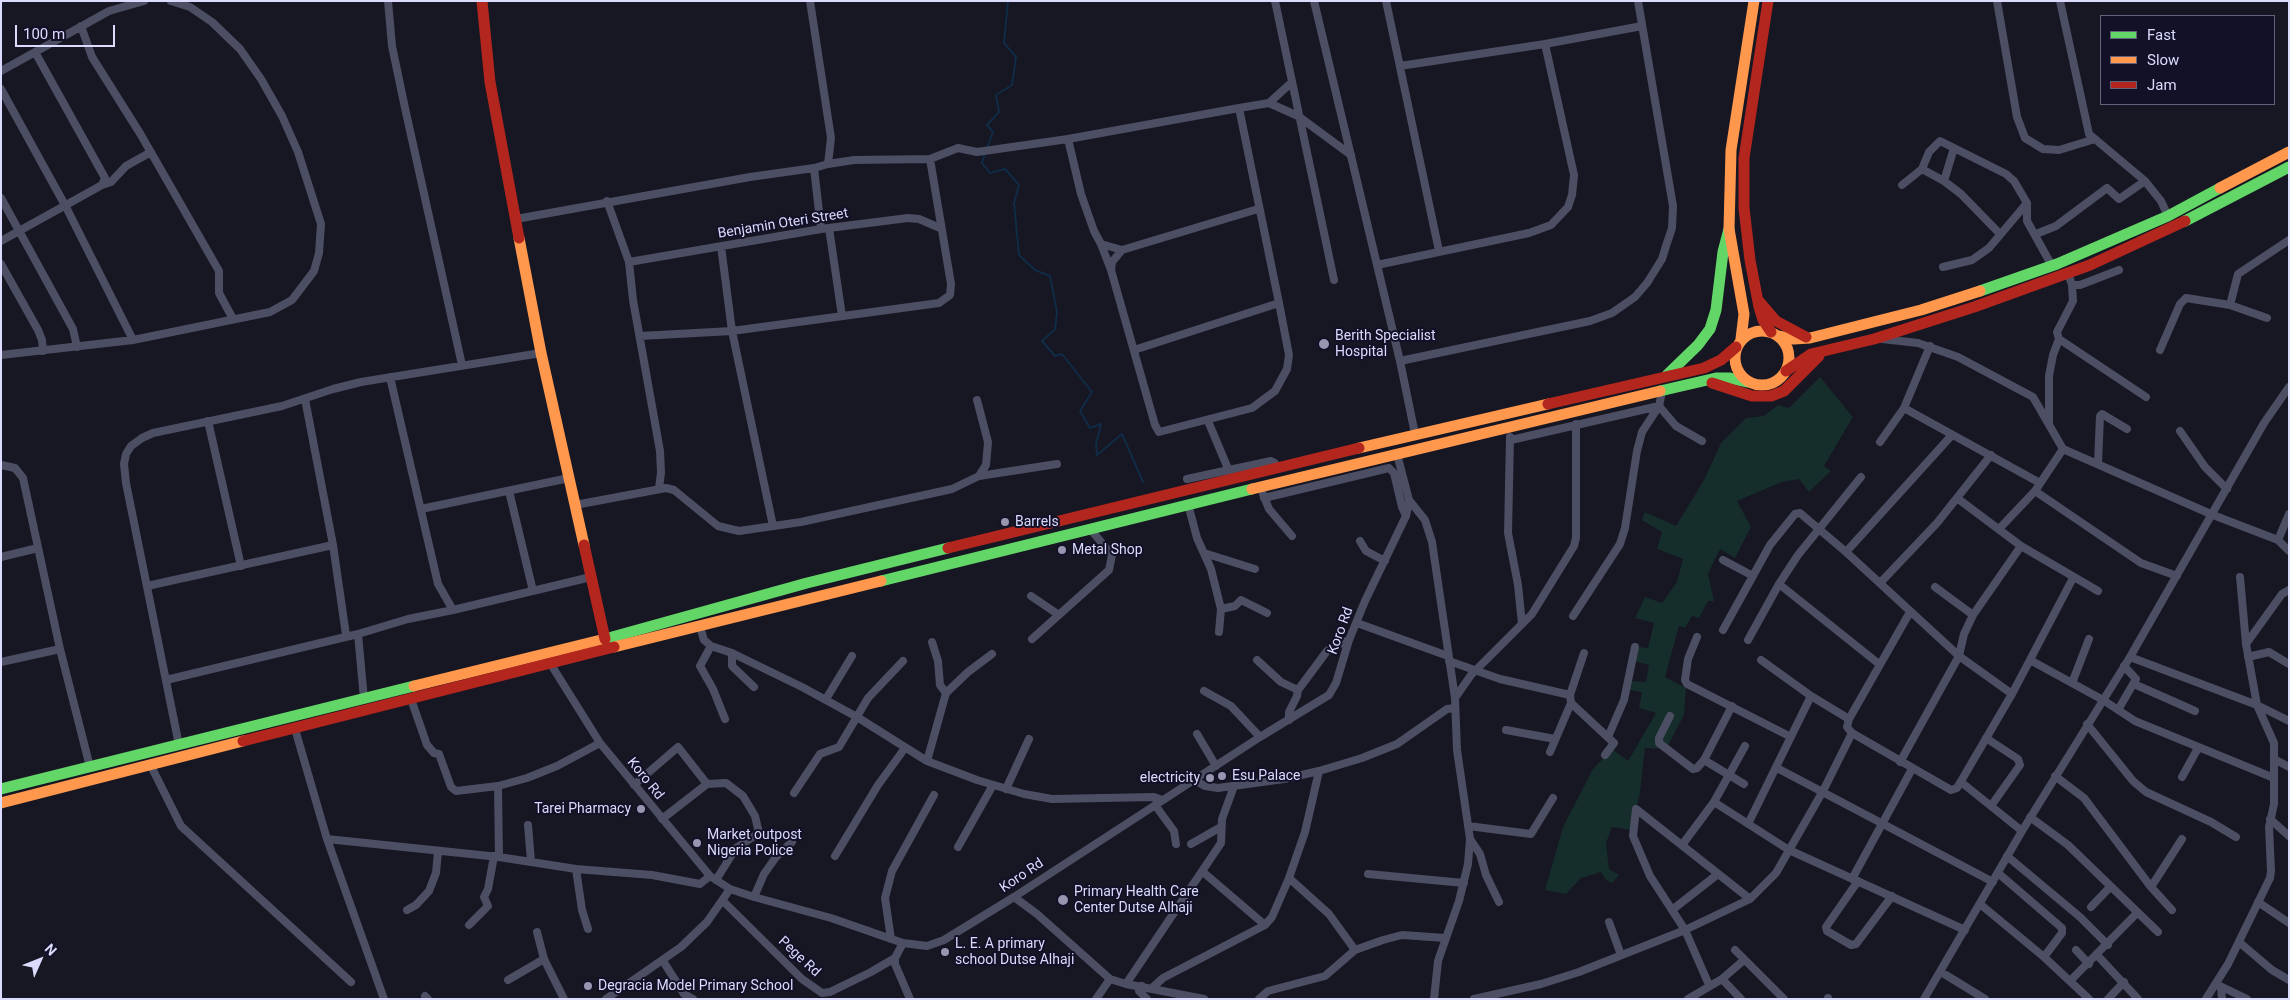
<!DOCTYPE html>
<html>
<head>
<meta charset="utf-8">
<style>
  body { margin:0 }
  #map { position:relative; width:2290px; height:1000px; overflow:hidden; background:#171623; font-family:Roboto,sans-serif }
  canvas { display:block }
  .frame { position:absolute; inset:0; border:2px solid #dadbfd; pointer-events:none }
  .legend { position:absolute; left:2100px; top:15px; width:175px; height:90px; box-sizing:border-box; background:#121128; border:1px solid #62627d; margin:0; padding:6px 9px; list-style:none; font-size:15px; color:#dadbfd }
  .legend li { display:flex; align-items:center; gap:10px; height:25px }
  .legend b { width:25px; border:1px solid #62627d }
  .north { position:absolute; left:15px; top:935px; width:50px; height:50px; -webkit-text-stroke:4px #121128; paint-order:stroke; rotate:46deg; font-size:14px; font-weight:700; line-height:20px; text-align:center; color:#dadbfd }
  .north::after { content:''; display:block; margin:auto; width:18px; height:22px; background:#dadbfd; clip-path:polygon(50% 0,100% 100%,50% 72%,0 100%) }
  .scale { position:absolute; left:15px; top:25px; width:100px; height:22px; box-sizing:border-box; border:2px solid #dadbfd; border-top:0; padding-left:6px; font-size:15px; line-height:18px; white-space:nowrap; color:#dadbfd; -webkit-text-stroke:4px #121128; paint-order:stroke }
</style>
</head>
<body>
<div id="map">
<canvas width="2290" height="1000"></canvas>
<div class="frame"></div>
<ul class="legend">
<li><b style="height:6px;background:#63d668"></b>Fast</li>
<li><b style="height:6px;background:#ff974d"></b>Slow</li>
<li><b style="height:6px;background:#b3261e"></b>Jam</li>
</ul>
<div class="north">N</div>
<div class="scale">100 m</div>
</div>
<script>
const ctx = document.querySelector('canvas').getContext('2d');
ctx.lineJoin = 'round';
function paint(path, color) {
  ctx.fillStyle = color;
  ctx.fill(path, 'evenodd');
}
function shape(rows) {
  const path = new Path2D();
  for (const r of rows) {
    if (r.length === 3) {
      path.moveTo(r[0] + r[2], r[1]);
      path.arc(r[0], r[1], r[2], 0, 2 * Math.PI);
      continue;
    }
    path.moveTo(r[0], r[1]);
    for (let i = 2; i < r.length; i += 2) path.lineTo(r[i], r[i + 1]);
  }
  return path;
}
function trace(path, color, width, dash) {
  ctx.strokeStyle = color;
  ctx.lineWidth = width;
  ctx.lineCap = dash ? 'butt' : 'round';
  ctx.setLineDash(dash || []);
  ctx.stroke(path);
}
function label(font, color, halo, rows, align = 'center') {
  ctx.font = font + ' Roboto,sans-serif';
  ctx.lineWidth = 4;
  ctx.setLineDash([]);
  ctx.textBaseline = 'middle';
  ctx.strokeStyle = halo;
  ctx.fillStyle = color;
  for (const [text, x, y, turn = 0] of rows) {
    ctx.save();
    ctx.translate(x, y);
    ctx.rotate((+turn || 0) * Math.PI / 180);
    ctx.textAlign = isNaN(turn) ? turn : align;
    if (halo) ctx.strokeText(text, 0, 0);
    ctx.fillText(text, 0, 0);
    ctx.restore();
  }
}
const green = shape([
  [1820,377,1853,417,1824,466,1831,471,1809,492,1799,479,1782,482,1737,501,1751,527,1735,558,1720,549,1708,574,1714,601,1708,601,1699,618,1692,616,1685,628,1679,626,1665,677,1686,688,1684,715,1666,749,1645,748,1640,793,1631,830,1612,827,1606,843,1609,869,1619,875,1612,883,1606,880,1601,872,1581,878,1566,894,1545,890,1563,827,1593,769,1612,749,1628,761,1656,713,1639,708,1642,692,1629,690,1631,681,1646,682,1649,665,1634,661,1638,647,1648,648,1654,623,1635,618,1645,597,1662,603,1677,582,1683,559,1657,549,1662,532,1642,520,1645,512,1676,526,1704,480,1721,443,1746,418,1764,416,1778,405,1789,408]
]);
const stream = shape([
  [987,148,993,132,987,125,999,112,996,95,1012,85,1016,57,1004,43,1008,1],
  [985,153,982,163,990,173,1005,169,1019,185,1014,203,1019,255,1035,270,1050,276,1057,312,1055,329,1042,341,1055,356,1062,354,1092,392,1080,411,1090,428,1101,424,1096,444,1097,455,1122,434,1143,482]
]);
const street = shape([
  [388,1,392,46,405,108,462,365],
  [1275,1,1334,280],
  [1314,1,1400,361,1415,434],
  [1386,1,1439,251],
  [1997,1,2017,117,2025,138,2043,149,2059,150,2095,139],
  [2060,1,2089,134,2145,181,2161,201,2168,216],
  [81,26,92,57,141,135,219,271,219,293,233,319],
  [1400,66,1545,44,1642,26],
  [1,71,109,11,144,1],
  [1,89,66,207,133,340],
  [1269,103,1291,83],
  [1954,148,1944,181,1922,169,1929,152,1940,141,2006,174,2014,181,2027,203,2027,221,2052,266],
  [828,164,854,160,930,159,958,148,977,152,1068,139],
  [814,168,821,229],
  [1944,181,1961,194,2000,234],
  [102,185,111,182,126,166,151,152],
  [1902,185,1922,169],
  [1,198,73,329,77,347],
  [607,201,629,262,633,300,660,451,661,473,659,488],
  [1258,209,1122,250,1112,262,1111,270,1155,425,1159,432,1252,408,1275,391,1287,369,1289,355,1279,303,1239,108,1269,103,1298,116,1351,155],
  [516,219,750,177,814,168,828,164,831,138,810,1],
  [829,228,842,316],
  [2036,234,2056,226,2107,188,2119,199,2145,181],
  [1,241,102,185,105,178,35,52],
  [1101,244,1111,270],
  [721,246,732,331,773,526],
  [1122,250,1101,244,1094,231,1081,194,1068,139,1239,108],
  [629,262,821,229,908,218,919,219,940,228],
  [1,264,38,330,42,340,43,351],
  [1377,265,1529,233,1551,225,1568,207,1572,195,1574,175,1545,44],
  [1943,267,1972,260,1989,248,2027,203],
  [2068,273,2072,285,2073,301,2057,332,2059,339,2146,397],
  [2072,285,2080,285,2119,270],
  [2230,305,2238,274,2289,240],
  [640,336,732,331,939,303,950,295,951,284,930,159],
  [1882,339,1918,343,1958,357,2033,397,2063,449,2213,515,2278,540,2289,551],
  [1134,350,1279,303],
  [2160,350,2180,304,2186,298,2230,305,2267,318],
  [1,355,133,340,270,312,292,300,314,271,319,253,321,224,298,152,282,116,261,79,240,49,212,22,190,7,171,1],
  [1400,361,1590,321,1612,313,1635,297,1647,283,1662,259,1666,246,1672,228,1673,206,1638,1],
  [390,377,438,584,453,610],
  [305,399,333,545,346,635],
  [1904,408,2040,483],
  [208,421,241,566],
  [1208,421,1229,471],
  [2049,423,2049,376,2053,355,2059,339],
  [2180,431,2205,467,2227,489],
  [1510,437,1508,533,1518,585,1522,624],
  [1511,440,1659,406,1676,426,1702,441],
  [1880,442,1904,408,1930,346],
  [2098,464,2100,416,2102,414,2127,429],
  [1,465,15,468,23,478,60,649,90,767],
  [979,476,1057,464],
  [1187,479,1271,461,1275,463,1276,468],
  [509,491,533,591],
  [2035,491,2141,563,2177,576],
  [1263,494,1269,509,1292,536],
  [1264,498,1389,468,1394,473,1402,507,1406,516],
  [1957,498,2021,546,2098,591],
  [1409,500,1425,520,1432,542,1455,698,1457,750,1470,839,1468,864,1459,901,1438,961,1434,999],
  [1188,504,1197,538,1211,569,1221,609,1219,632],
  [575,505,666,488,674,490,718,526,739,531,801,522,952,489,979,476,986,465,988,442,977,400],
  [421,509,569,478],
  [1999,529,2035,491,2063,449],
  [2278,540,2289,514],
  [1360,541,1366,551,1385,561],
  [1846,552,1952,435],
  [1204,553,1255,569],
  [1,557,38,548],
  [1723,560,1753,576],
  [1880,583,1937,523,1991,455],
  [1779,584,1879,664],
  [147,586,333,545],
  [1935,587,1973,615],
  [1031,596,1059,615],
  [1221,609,1235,606,1241,600,1267,613],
  [1573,616,1620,544,1625,528,1637,451,1642,432,1659,406,1662,392],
  [1357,623,1448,656],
  [700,627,704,640,711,646,732,653,802,687,857,717,927,761,977,780,1024,794,1052,799,1154,797,1162,800],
  [1723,630,1770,545,1795,514,1800,513,1846,552,1959,656,2012,694],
  [358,634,364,699],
  [1697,637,1688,659,1685,680,1687,684,1791,737],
  [1032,639,1109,570,1112,555,1091,530],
  [1748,640,1779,584,1798,555,1861,477],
  [932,642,938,661,940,685,946,693],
  [2246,644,2282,594,2289,590],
  [711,646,700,666,713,689,725,719],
  [732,653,732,666,754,687],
  [1584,653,1570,695,1571,703,1614,743,1605,755],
  [2130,657,2257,705,2289,721],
  [2248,657,2269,652,2289,664],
  [1257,660,1281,682,1298,690,1297,696,1289,712,1289,720],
  [1761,660,1811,696,1849,719],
  [2030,660,2103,700,2135,721,2274,778],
  [1449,661,1500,679,1570,695],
  [1,662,60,649],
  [550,663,600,743,710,876,730,889,754,897,831,918,903,943,927,946,944,940,1014,897,1260,737,1329,695,1336,683,1349,640,1365,601,1406,516,1409,500,1397,454],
  [166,680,358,634,408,619,453,610,591,577],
  [2072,683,2089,639],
  [2134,684,2195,711],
  [1298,690,1327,651,1337,645,1349,640],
  [1204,691,1231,706,1260,737],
  [1455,698,1471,675,1532,614,1574,546,1576,538,1576,424],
  [411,699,427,745,434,753,439,754,451,787,456,791,498,786,527,778,557,766,600,743],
  [826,699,852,656],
  [2118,710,2136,679,2124,666],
  [1670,716,1659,738,1659,743,1693,769,1697,768,1704,760,1732,706],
  [2087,724,2133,781,2146,792,2211,822,2236,837],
  [295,729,327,839,384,999],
  [1506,730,1555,739],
  [1852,733,1951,790,1957,788,2012,694,2073,578],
  [1197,734,1216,766],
  [1608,737,1624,700,1635,647],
  [1986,738,2018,759,2020,765,1991,806],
  [179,745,126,483,124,464,126,454,131,446,142,438,153,433,282,406,333,389,361,382,541,353],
  [1550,752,1571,703],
  [2274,759,2289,767],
  [1704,760,1744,784],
  [927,761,946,693,968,672,992,654],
  [1900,762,1959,656,1964,634,1973,615,2021,546],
  [151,766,181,826,351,982],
  [1777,768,1993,882],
  [2055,776,2084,798,2151,887,2172,910],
  [2182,777,2198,748],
  [1194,780,1205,786,1218,788,1284,779,1319,771,1362,758,1397,744,1447,709,1455,708],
  [1961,782,2022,831],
  [634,785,678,747,707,784],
  [498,786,499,857],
  [1006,789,1029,739],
  [794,793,820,754,839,747,868,698,903,661],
  [1714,802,1789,850,1965,930],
  [1155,805,1174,831,1176,844],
  [2030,817,2068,845,2158,932],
  [662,819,707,784,726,783,743,796,755,816,759,833,736,848,716,880],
  [2270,819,2289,836],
  [1748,824,1811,696],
  [528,825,531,861],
  [1468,826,1531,834,1553,798],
  [327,839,499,857,576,869,652,875,700,884,710,876],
  [1470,839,1480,854,1486,875,1499,902],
  [1191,844,1221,827],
  [1682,845,1714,802,1745,746],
  [958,847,993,785],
  [835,856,878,785,905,748],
  [2007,856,2080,917,2108,945],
  [576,869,582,910,588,929],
  [1203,872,1265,925],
  [1998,873,2062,928,2062,933,2044,957],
  [1368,874,1464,883],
  [1289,878,1329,914,1355,950],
  [1852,879,1912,769],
  [1858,881,1826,927,1827,931,1851,945,1856,944,1892,896],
  [2151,887,2182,839],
  [754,897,764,874,776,857,792,842],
  [1014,897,1037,914,1110,979,1126,984,1204,999],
  [723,901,802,979,822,993,830,992,871,972,895,958],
  [2258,902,2289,923],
  [1980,904,2044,957,2089,999],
  [2091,907,2110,887],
  [407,910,416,905,429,891,436,873,438,851],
  [1672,910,1718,874],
  [1609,922,1621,955],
  [469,925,488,906,484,897,488,889,494,856],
  [537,932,544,959,564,999],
  [891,939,885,898,892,871,934,795],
  [2239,942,2272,970,2289,980],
  [903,943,895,958,895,964,910,999],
  [1735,950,1784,999],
  [2076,950,2089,964],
  [2097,955,2138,999],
  [663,961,684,994,693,999],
  [1941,972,1985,999],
  [1722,979,1741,999],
  [508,980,544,959],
  [2071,980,2137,913],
  [1126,984,1221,843,1222,819,1234,786],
  [2216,984,2247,999],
  [1709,985,1685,930,1650,876,1633,836,1636,809,1750,899],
  [1142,986,1139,991,1147,999],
  [2221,987,2222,999],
  [1152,988,1163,978,1265,925,1272,917,1289,878,1305,832,1319,771],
  [425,996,428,999],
  [1828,998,1828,999],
  [606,999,681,947,707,922,730,889],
  [1096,999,1110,979],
  [1259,999,1268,991,1325,976,1355,950,1383,940,1402,935,1445,938],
  [1474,999,1541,984,1579,972,1685,930,1750,899,1776,873,1823,791,1852,733,1847,727,1849,719,1910,612],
  [1688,999,1722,979,1744,960],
  [1924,999,2022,831,2130,657,2264,423,2289,387],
  [2108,999,2124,982],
  [2206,999,2228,964,2270,878,2271,871,2269,827,2274,804,2274,743,2257,705,2246,644,2240,577]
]);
const fast = shape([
  [2185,221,2289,167],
  [1980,291,2057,264,2168,216,2220,188],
  [1667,375,1698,345,1710,329,1716,310,1723,252,1729,229],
  [1660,391,1716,378,1729,378,1748,382],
  [881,581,1252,489],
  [605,639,807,583,948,548],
  [1,789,414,686]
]);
const slow = shape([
  [2220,188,2289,152],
  [519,238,541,353,584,545],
  [1762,358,27],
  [1778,336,1794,339,1810,338,1921,310,1980,291],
  [1741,339,1744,314,1729,229,1731,150,1754,1],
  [1359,448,1548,404],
  [1252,489,1660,391],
  [614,647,881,581],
  [414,686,605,639],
  [1,803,243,741]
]);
const jam = shape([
  [482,1,490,82,519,238],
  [1768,1,1744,158,1744,208,1750,260,1759,307,1763,320,1771,332],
  [1758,300,1776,321,1806,337],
  [1786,371,1811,354,1874,339,1974,307,2090,265,2185,221],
  [1712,383,1752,396,1771,396,1784,391,1819,356],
  [1548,404,1704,368,1721,360,1736,347],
  [584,545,605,639],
  [948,548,1359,448],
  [243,741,614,647]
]);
const markers = [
  [1324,344,6,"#9696b1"],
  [1005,522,5,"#9696b1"],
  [1062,550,5,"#9696b1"],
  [1222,776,5,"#9696b1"],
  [1210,778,5,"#9696b1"],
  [641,809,5,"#9696b1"],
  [697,843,5,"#9696b1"],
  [1063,900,6,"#9696b1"],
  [945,952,5,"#9696b1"],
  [588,986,5,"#9696b1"]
];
const streetNames = [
  ["Benjamin Oteri Street",783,224,-9],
  ["Koro Rd",1341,631,-70],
  ["Koro Rd",645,779,51],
  ["Koro Rd",1022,876,-34],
  ["Pege Rd",799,957,43]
];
const poiNames = [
  ["Berith Specialist",1335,336],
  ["Hospital",1335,352],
  ["Barrels",1015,522],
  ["Metal Shop",1072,550],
  ["Esu Palace",1232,776],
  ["electricity",1200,778,"right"],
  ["Tarei Pharmacy",631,809,"right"],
  ["Market outpost",707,835],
  ["Nigeria Police",707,851],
  ["Primary Health Care",1074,892],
  ["Center Dutse Alhaji",1074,908],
  ["L. E. A primary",955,944],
  ["school Dutse Alhaji",955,960],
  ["Degracia Model Primary School",598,986]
];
paint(green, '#152d2b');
trace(stream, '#102b46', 2);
trace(street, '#4c4e63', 8);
trace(fast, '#63d668', 11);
trace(slow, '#ff974d', 11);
trace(jam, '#b3261e', 11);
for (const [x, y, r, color] of markers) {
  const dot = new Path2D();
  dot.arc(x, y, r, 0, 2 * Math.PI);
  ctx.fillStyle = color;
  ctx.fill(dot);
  trace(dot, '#121128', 2);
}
label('14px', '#dadbfd', '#121128', streetNames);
label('14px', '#dadbfd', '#121128', poiNames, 'left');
</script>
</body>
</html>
